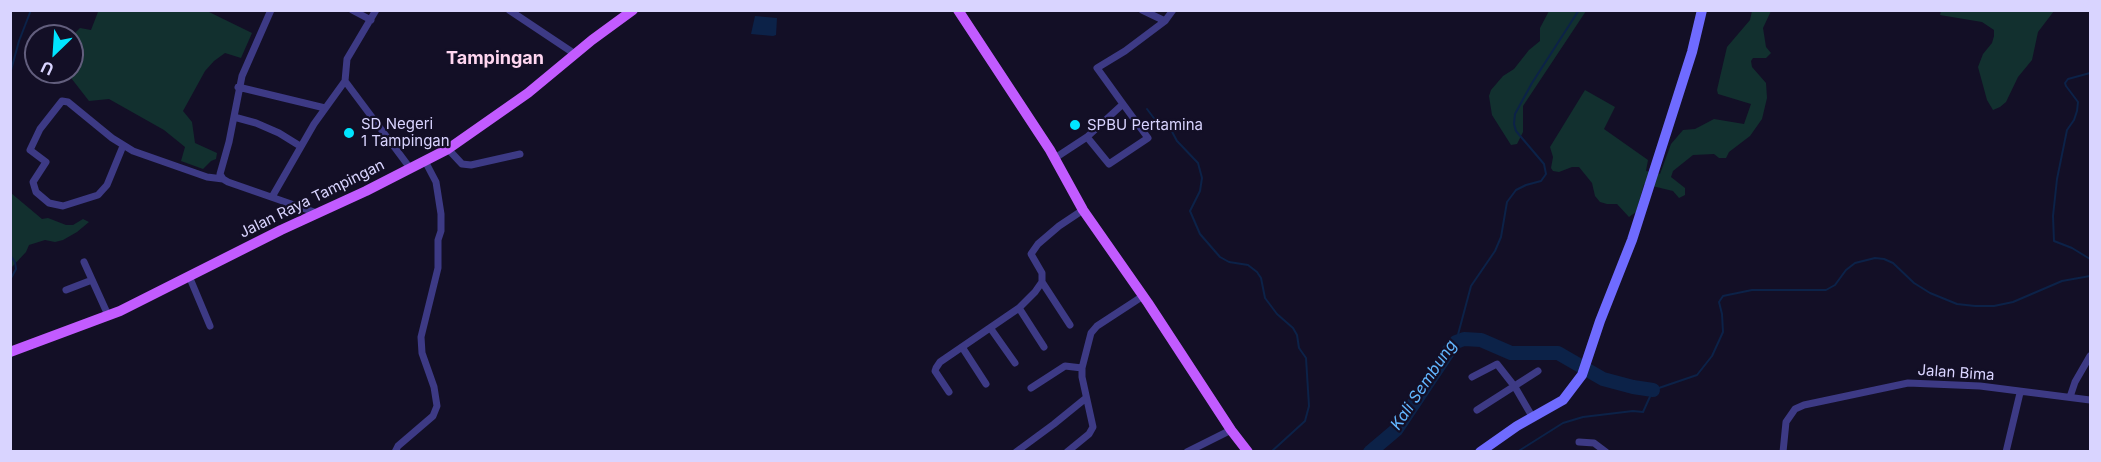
<!DOCTYPE html>
<html>
<head>
<meta charset="utf-8">
<style>
	body { margin:0 }
	#map { position:relative; width:2101px; height:462px; overflow:hidden; background:#130f26; font-family:Inter,sans-serif }
	canvas { display:block }
	.frame { position:absolute; inset:0; border:12px solid #d9d4ff; pointer-events:none }
	.north { position:absolute; left:24px; top:24px; width:60px; height:60px; box-sizing:border-box; background:#130f26; border:2px solid #625e7d; border-radius:50%; rotate:205deg; font-size:16px; font-weight:700; line-height:24px; text-align:center; color:#d9d4ff }
	.north::after { content:''; display:block; margin:auto; width:21px; height:27px; background:#00e5ff; clip-path:polygon(50% 0,100% 100%,50% 72%,0 100%) }
</style>
</head>
<body>
<div id="map">
<canvas width="2101" height="462"></canvas>
<div class="frame"></div>
<div class="north">U</div>
</div>
<script>
const c = document.querySelector('canvas').getContext('2d');
c.lineJoin = 'round';
function paint(path, color) { c.fillStyle = color; c.fill(path, 'evenodd'); }
const toPath = rows => new Path2D(rows.map(r => 'M' + r).join(''));
function stroke(path, color, width, dash) { c.strokeStyle = color; c.lineWidth = width; c.lineCap = dash ? 'butt' : 'round'; c.setLineDash(dash || []); c.stroke(path); }
function write(font, color, halo, rows, align = 'center') {
  c.font = font + ' Inter,sans-serif'; c.lineWidth = 4.5; c.setLineDash([]); c.textBaseline = 'middle'; c.strokeStyle = halo; c.fillStyle = color; for (const [text, x, y, turn = 0] of rows) {
    c.save(); c.translate(x, y); c.rotate((+turn || 0) * Math.PI / 180); c.textAlign = isNaN(turn) ? turn : align; if (halo) c.strokeText(text, 0, 0); c.fillText(text, 0, 0); c.restore();
  }
}
paint(toPath([
	[93,11,207,11,252,33,241,58,225,53,214,61,205,71,183,111,192,122,195,143,217,153,216,159,211,161,203,169,181,161,185,147,164,130,109,99,89,101,68,74,64,74,64,72,72,72,72,36,80,28,91,30,98,12],
	[1549,11,1586,11,1523,106,1523,132,1517,144,1511,145,1492,115,1489,96,1491,90,1503,76,1514,69,1529,50,1540,41,1540,28],
	[1752,11,1771,11,1763,28,1766,47,1771,53,1766,58,1753,58,1751,61,1752,67,1766,83,1767,98,1762,119,1750,136,1729,152,1726,158,1719,158,1714,154,1693,155,1673,171,1671,177,1685,188,1685,195,1679,198,1673,191,1644,184,1636,212,1629,217,1617,204,1607,204,1600,202,1595,196,1592,183,1579,167,1572,167,1559,172,1553,171,1551,168,1553,157,1550,147,1585,90,1615,107,1604,129,1648,160,1646,171,1660,174,1671,144,1683,130,1695,129,1714,119,1744,124,1751,104,1718,94,1717,90,1727,47,1750,20],
	[1941,11,2054,11,2038,32,2032,60,2018,77,2006,102,2000,107,1993,110,1987,100,1978,67,1983,54,1992,43,1994,36,1994,30,1982,22,1940,15],
	[11,193,42,219,48,218,66,225,73,225,83,219,89,222,77,232,63,240,55,242,45,240,29,245,26,252,11,268]
]), '#12302f');
paint(toPath([
	[755,16,777,18,776,35,773,36,751,34]
]), '#0c2248');
stroke(toPath([
	[2090,73,2068,79,2065,83,2066,86,2078,102,2077,111,2074,120,2067,130,2057,179,2053,216,2054,241,2072,248,2090,259],
	[10,74,19,41,31,10],
	[1147,109,1156,121,1170,128,1177,141,1198,163,1202,178,1200,191,1190,211,1200,234,1220,257,1229,262,1248,265,1257,272,1261,278,1265,298,1277,314,1293,328,1297,335,1299,348,1306,358,1309,406,1305,421,1271,452],
	[10,255,15,262,16,269,10,280],
	[1456,342,1471,286,1495,251,1501,237,1507,202,1516,190,1526,185,1541,181,1546,174,1544,164,1516,131,1514,124,1515,114,1532,83,1579,10],
	[1517,452,1563,423,1583,417,1633,411,1643,412,1653,390,1697,375,1712,356,1723,332,1722,314,1719,302,1723,296,1752,290,1826,290,1835,285,1846,270,1855,263,1875,258,1884,259,1893,263,1914,283,1930,293,1957,304,1975,306,1994,306,2013,302,2062,281,2090,276]
]), '#0c2248', 2);
stroke(toPath([
	[1370,452,1396,430,1450,349,1456,342,1464,339,1481,340,1511,353,1558,353,1603,379,1633,387,1653,390]
]), '#0c2248', 14);
stroke(toPath([
	[271,10,242,76,229,142,220,174,223,179,228,182,317,213],
	[352,10,371,20],
	[509,10,575,54],
	[1165,21,1173,10],
	[345,81,410,168],
	[238,87,325,108],
	[234,117,256,123,279,133,300,146],
	[1087,137,1109,164,1148,138,1123,104],
	[123,146,107,185,98,195,63,206,49,203,36,192,33,182,46,162,30,150,40,129,62,101,68,102,112,138,133,151,207,177,223,179],
	[448,149,462,164,471,165,520,154],
	[1055,158,1087,137,1123,104,1097,68,1125,51,1165,21,1142,10],
	[272,197,314,124,345,81,347,59,376,10],
	[84,262,108,315],
	[189,276,210,326],
	[1042,282,1070,325],
	[66,290,92,280],
	[1019,308,1044,347],
	[991,329,1015,363],
	[962,347,986,384],
	[1472,377,1497,364,1515,387,1533,418],
	[1031,388,1065,366,1082,368],
	[949,392,935,371,936,368,940,362,1019,308,1035,292,1042,282,1042,273,1031,254,1038,244,1059,226,1083,210],
	[2070,397,2075,382,2090,356],
	[1477,410,1538,371],
	[1579,442,1594,443,1606,452],
	[395,452,398,446,433,416,437,406,434,387,422,353,421,337,438,268,438,240,441,231,441,214,436,182,425,161],
	[1016,452,1054,424,1086,398],
	[1067,452,1089,434,1093,427,1082,377,1082,368,1091,333,1097,326,1143,296],
	[1187,452,1231,430],
	[1783,452,1786,422,1795,409,1804,405,1908,383,1980,386,2090,400],
	[2006,452,2020,393]
]), '#3d3a85', 7);
stroke(toPath([
	[1480,452,1517,426,1563,400,1582,375,1600,321,1632,240,1692,52,1702,10]
]), '#6f6bff', 10);
stroke(toPath([
	[958,10,1050,150,1083,210,1148,303,1231,430,1248,452],
	[10,352,120,311,281,230,366,191,448,149,528,93,592,40,633,10]
]), '#c25bff', 10);
for (const [x, y, r, color] of [
	[1075,125,6,"#00e5ff"],
	[349,133,6,"#00e5ff"]
]) { const dot = new Path2D(); dot.arc(x, y, r, 0, 2 * Math.PI); c.fillStyle = color; c.fill(dot); stroke(dot, '#130f26', 2); }
write('15px', '#d9d4ff', '#130f26', [
	["SD Negeri",361,124],
	["1 Tampingan",361,141],
	["SPBU Pertamina",1087,125]
], 'left');
write('15px', '#d9d4ff', '#130f26', [
	["Jalan Raya Tampingan",312,199,-26],
	["Jalan Bima",1956,373,4]
]);
write('italic 16px', '#62b6ff', '#130f26', [
	["Kali Sembung",1424,385,-56]
]);
write('bold 18px', '#ffd6f0', '#130f26', [
	["Tampingan",495,59]
]);
</script>
</body>
</html>
